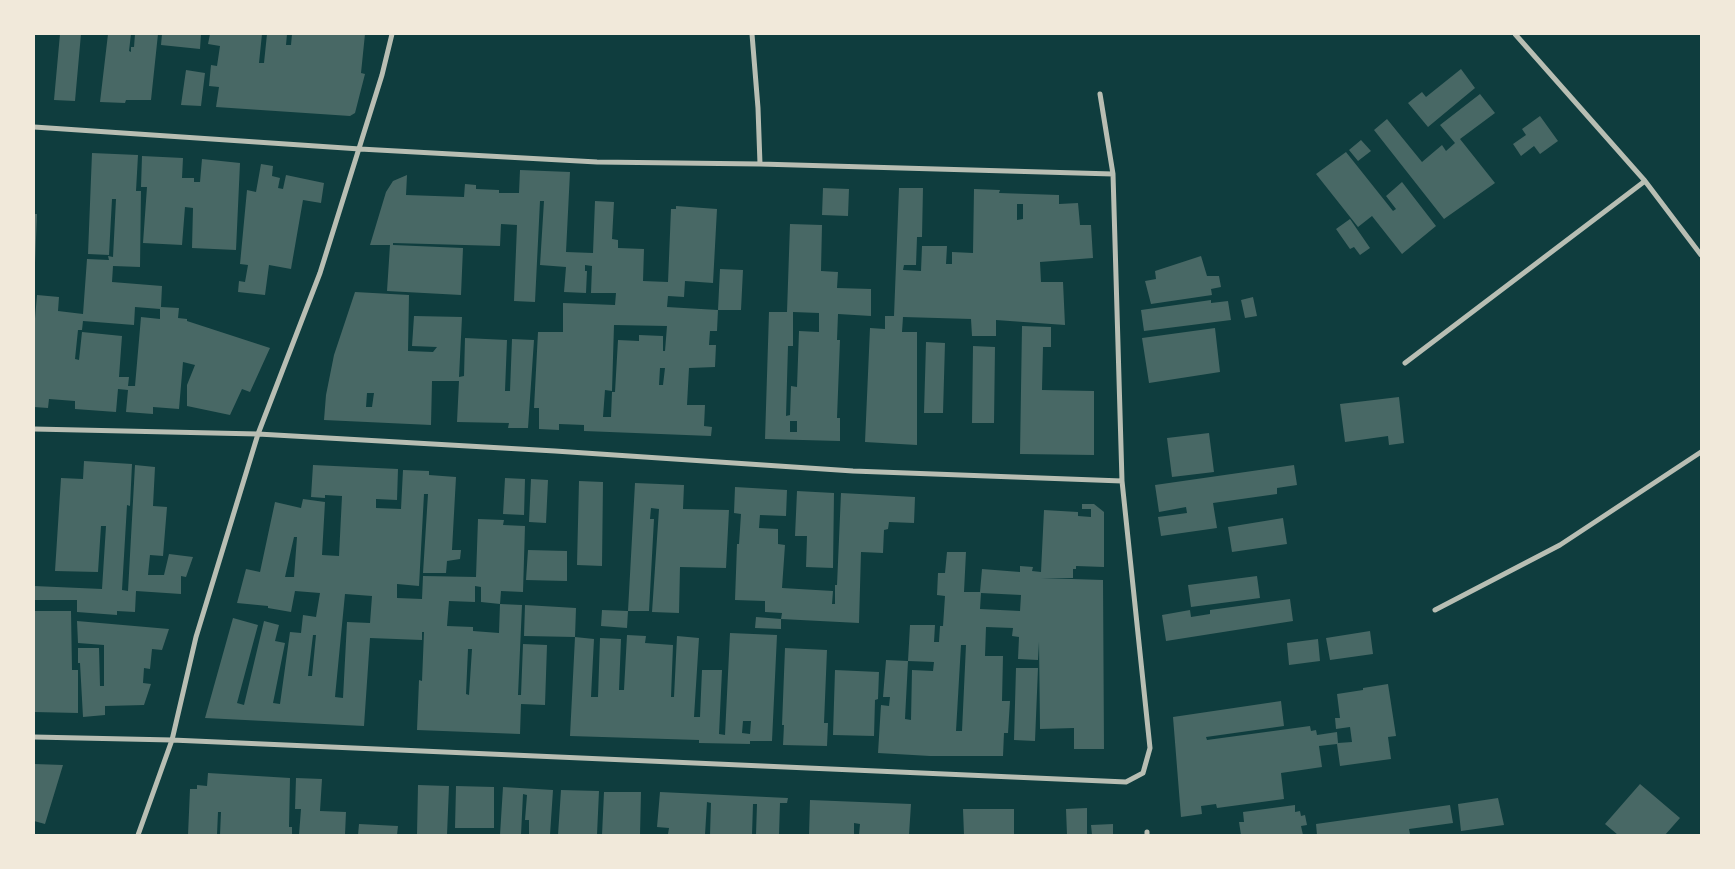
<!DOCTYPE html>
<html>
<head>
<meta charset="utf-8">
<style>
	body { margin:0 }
	#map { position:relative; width:1735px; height:869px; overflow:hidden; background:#0f3d3e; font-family:Overpass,sans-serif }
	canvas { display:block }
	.frame { position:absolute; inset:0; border:35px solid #f1e9da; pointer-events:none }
</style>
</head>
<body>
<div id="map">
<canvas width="1735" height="869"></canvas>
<div class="frame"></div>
</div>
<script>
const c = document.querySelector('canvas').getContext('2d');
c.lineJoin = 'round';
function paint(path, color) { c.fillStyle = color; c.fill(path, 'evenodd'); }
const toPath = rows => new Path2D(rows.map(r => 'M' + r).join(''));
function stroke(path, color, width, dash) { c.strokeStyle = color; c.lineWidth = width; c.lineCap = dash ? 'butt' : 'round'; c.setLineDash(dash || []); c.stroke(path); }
paint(toPath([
	[60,34,81,34,75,101,54,100],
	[108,34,131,34,129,51,131,52,131,47,134,47,135,34,158,34,151,100,126,100,125,103,100,102],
	[162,34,201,34,200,49,161,45],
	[210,34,262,34,259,63,264,63,267,34,287,34,286,45,291,45,292,34,365,34,361,73,365,74,355,113,350,116,216,107,219,87,209,86,211,65,217,66,220,46,208,44],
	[1461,69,1475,88,1428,127,1408,103,1422,92,1426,97],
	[186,70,205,73,201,106,181,105],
	[1480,94,1495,113,1460,139,1495,183,1444,219,1374,130,1387,119,1422,162,1442,145,1446,151,1455,143,1440,125],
	[1540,116,1558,141,1540,154,1534,146,1521,156,1513,144,1526,135,1522,129],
	[1361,140,1371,151,1358,161,1349,150],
	[1346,152,1393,211,1396,209,1386,196,1402,182,1436,226,1402,254,1372,216,1358,227,1316,174],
	[92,153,138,155,136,191,141,191,140,267,113,266,112,282,162,286,161,307,179,308,178,318,187,319,187,321,270,348,250,392,242,389,230,415,187,406,187,385,195,365,183,362,179,409,153,407,153,414,126,412,128,390,118,389,116,412,75,409,75,401,49,399,48,408,34,407,34,330,37,295,59,297,58,311,83,314,87,259,109,260,108,256,113,257,116,199,112,199,109,255,88,254],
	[135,307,160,309,160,319,141,317,135,386,128,386,129,377,119,377,122,336,82,332,79,360,75,359,78,330,82,330,83,321,134,325],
	[142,156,183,158,182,178,194,178,194,182,200,182,202,159,240,163,236,250,192,248,193,208,185,207,182,245,143,243,147,187,141,187],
	[261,164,273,166,272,176,280,178,278,188,283,189,286,175,324,183,321,203,303,200,291,269,269,265,265,295,238,292,239,281,245,282,248,265,240,264,247,190,256,192],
	[520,170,570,172,566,252,593,253,595,201,614,202,612,239,618,240,618,248,644,249,643,281,668,282,671,209,676,209,676,206,717,209,713,283,685,281,684,297,668,296,667,307,718,310,717,331,710,331,709,345,716,345,715,367,689,368,687,405,705,405,704,426,712,427,711,436,584,431,584,425,559,424,559,430,539,429,539,408,534,408,538,332,563,332,563,303,615,305,616,293,591,293,592,266,585,265,585,271,587,271,586,293,564,292,566,267,540,265,544,201,540,201,535,302,514,301,517,225,501,224,500,246,393,243,393,245,463,248,461,295,387,291,390,245,370,245,386,192,393,181,407,175,406,195,464,197,465,184,476,185,476,189,499,190,499,193,519,193],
	[614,325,667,326,665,351,663,351,663,336,639,335,639,341,618,340,615,392,612,392,611,417,603,417,605,390,612,391],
	[660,368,665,368,663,385,659,385],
	[823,188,849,189,848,216,822,215],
	[899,188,923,188,922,237,917,237,916,265,904,265,903,270,921,271,922,246,947,246,946,264,952,264,952,252,973,253,974,189,1000,190,999,193,1059,195,1059,204,1078,203,1080,225,1091,225,1093,258,1040,262,1041,282,1063,282,1065,325,996,320,996,336,972,336,971,319,903,317,902,332,917,332,917,445,865,442,870,328,885,329,885,316,894,316],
	[1017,204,1023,204,1023,219,1017,220],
	[34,214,37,214,35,263,34,263],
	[1350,219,1370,248,1360,255,1354,247,1350,249,1336,229],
	[790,224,822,225,821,271,838,272,837,288,871,289,871,316,838,314,837,340,840,340,837,418,840,418,840,441,765,439,769,312,787,312],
	[793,312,819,313,819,332,799,331,797,387,791,386,790,415,786,416,788,346,793,346],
	[790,421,797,421,797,432,790,432],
	[1201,256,1207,276,1219,276,1221,287,1211,289,1212,295,1151,304,1145,281,1156,279,1155,271],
	[720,269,743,270,741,310,718,310],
	[355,292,409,295,408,351,433,352,437,347,412,346,414,316,462,317,459,377,464,376,465,338,507,340,505,391,510,391,512,339,534,340,528,428,508,428,509,423,457,422,459,381,432,381,431,425,324,420,326,395,334,355],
	[367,393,374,393,372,407,366,407],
	[1253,297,1257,316,1245,318,1241,300],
	[1211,300,1211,303,1228,301,1231,320,1144,331,1141,310],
	[1022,326,1051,327,1051,347,1043,347,1042,390,1094,391,1094,455,1020,454],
	[1215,328,1220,372,1149,383,1142,338],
	[926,342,945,343,943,413,924,413],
	[973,346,995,347,994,423,972,423],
	[1399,397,1404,443,1389,445,1388,436,1345,442,1340,404],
	[1209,433,1214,472,1172,477,1167,438],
	[84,461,132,464,130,506,127,505,122,590,128,591,135,465,155,467,153,506,167,507,163,556,150,555,148,575,164,575,169,554,193,557,186,577,181,576,181,594,136,591,135,612,117,611,117,615,77,612,77,600,34,600,34,586,102,589,106,526,101,526,98,572,55,571,61,478,83,479],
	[313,465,398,469,397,500,376,499,376,508,401,509,403,470,429,471,429,475,456,477,452,550,461,550,460,559,447,561,446,573,423,573,428,494,424,494,419,586,397,584,397,598,422,599,423,576,476,577,478,519,504,520,503,525,525,526,523,592,501,591,500,604,522,605,518,695,521,695,523,644,547,645,545,705,521,704,520,734,417,730,419,680,422,681,424,632,422,632,422,640,370,638,364,726,205,718,233,618,258,625,237,703,244,705,264,621,279,625,275,641,285,643,273,703,280,704,290,632,301,633,303,615,316,617,320,593,295,591,291,612,268,608,268,606,237,603,246,569,260,572,275,502,301,508,303,499,325,502,322,555,339,556,342,496,325,495,325,498,311,497],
	[294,537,297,537,294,577,285,577],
	[475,586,481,587,481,602,500,604,499,633,473,631,473,627,447,626,449,601,475,602],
	[345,594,372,596,370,623,347,622,343,698,335,697],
	[313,635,316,635,312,676,308,676],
	[468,649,472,649,469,695,466,694],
	[1294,465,1297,485,1277,488,1277,494,1213,503,1217,528,1161,536,1158,517,1187,513,1186,507,1159,512,1155,485],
	[505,478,525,479,524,515,503,514],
	[531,479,548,480,546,523,529,522],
	[579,481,603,482,602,566,577,565],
	[635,483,684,485,683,509,729,510,726,568,680,567,679,613,652,612,659,509,651,508,650,519,654,519,649,611,628,611],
	[735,487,787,490,786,516,760,515,759,528,778,529,778,544,785,545,782,588,833,591,832,604,835,604,835,585,837,585,841,493,915,497,914,523,889,522,888,529,884,530,883,553,861,552,859,623,781,619,781,629,755,628,756,617,781,619,782,613,765,612,765,601,735,600,737,544,739,544,741,514,734,513],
	[797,491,834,493,833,568,806,567,807,536,795,536],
	[1082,504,1094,504,1104,512,1104,567,1076,566,1076,569,1073,569,1073,578,1041,578,1103,580,1104,749,1074,749,1074,728,1040,729,1039,642,1038,660,1018,659,1019,637,1012,636,1013,628,986,627,985,656,1003,656,1002,701,1010,701,1008,733,1004,733,1003,756,930,756,878,753,881,705,889,706,890,697,883,697,886,660,908,661,910,625,935,625,934,642,939,642,940,626,943,626,945,596,937,595,938,573,945,573,947,552,966,552,964,592,980,592,982,569,1020,572,1020,566,1033,567,1032,571,1041,572,1044,510,1078,512,1078,516,1091,517,1091,509,1082,509],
	[981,593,1021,595,1020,611,980,609],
	[961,645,966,645,962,731,956,731],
	[908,661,934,662,933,671,912,670,911,720,905,719],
	[1283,518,1287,544,1232,552,1228,527],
	[528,550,567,551,567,581,526,580],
	[1257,576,1260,598,1191,607,1188,585],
	[1290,599,1293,621,1166,641,1162,615,1190,610,1191,617,1210,614,1210,610],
	[525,605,576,608,575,637,524,636],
	[602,610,628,611,627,628,601,626],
	[34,611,71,611,72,670,78,670,78,713,34,712],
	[77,621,169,629,162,650,152,649,150,669,144,668,143,683,151,684,144,705,105,706,105,715,83,717,80,663,78,663,78,648,99,648,100,686,104,686,104,645,78,643],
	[1370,631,1373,654,1330,660,1326,638],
	[730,633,777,635,772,741,750,741,750,744,699,743,699,740,570,736,575,637,594,639,591,697,598,697,600,638,621,639,619,690,624,690,627,635,646,636,645,643,673,645,671,697,674,697,677,636,699,638,694,717,700,717,702,670,722,670,719,734,725,735],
	[743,721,751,721,750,734,742,733],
	[1318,639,1320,661,1289,665,1287,643],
	[785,648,827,650,824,723,828,723,827,746,783,745,784,725,782,725],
	[1016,668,1038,668,1035,741,1014,740],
	[835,670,879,672,878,699,875,700,874,736,833,735],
	[1388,684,1396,736,1388,737,1391,759,1340,766,1337,744,1319,746,1322,767,1281,773,1284,799,1217,808,1216,804,1201,806,1202,814,1181,817,1173,717,1281,701,1284,726,1206,737,1207,740,1310,726,1311,731,1316,730,1317,735,1337,732,1338,743,1352,742,1350,727,1336,729,1335,718,1340,718,1337,694,1363,690,1363,688],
	[34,764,63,765,45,824,34,821],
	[208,773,290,778,289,827,292,827,292,835,220,835,221,812,218,812,217,835,188,835,190,789,197,789,197,785,207,786],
	[296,778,322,779,320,811,346,812,345,835,299,835,301,809,295,809],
	[1640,784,1680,818,1665,835,1618,835,1605,824],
	[418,785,449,786,447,835,417,835],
	[456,786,494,787,494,828,455,828],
	[503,787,553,790,550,835,529,835,529,820,525,820,527,795,523,794,521,835,500,835],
	[561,790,599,791,597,835,558,835],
	[604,792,641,792,640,835,602,835],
	[660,792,788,798,787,803,780,803,779,835,756,835,757,804,753,804,752,835,710,835,711,803,707,802,705,835,679,835,668,834,669,828,657,827],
	[1498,798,1504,825,1461,831,1458,804],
	[810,800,911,804,909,835,859,835,860,824,854,823,854,835,809,835],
	[1295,805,1295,812,1300,811,1301,816,1305,815,1307,825,1301,826,1303,835,1241,835,1239,822,1244,822,1243,812],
	[1450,805,1453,823,1409,829,1410,834,1398,835,1317,835,1316,824],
	[1087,808,1087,835,1067,835,1066,809],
	[963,809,1014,809,1014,835,964,835],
	[359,824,398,826,397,835,358,835],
	[1113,824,1113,835,1092,835,1091,825]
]), '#486865');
stroke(toPath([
	[752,34,758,108,760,164],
	[1515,34,1645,181,1701,255],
	[34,127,360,149,597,162,760,164,1113,174],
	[1405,363,1645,181],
	[34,429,258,434,555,451,853,471,1122,481],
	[1435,610,1560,545,1701,452],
	[34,737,172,740,1126,782,1143,773,1150,748,1122,481,1113,174,1100,94],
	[1147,832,1147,835],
	[138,835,172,740,196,637,258,434,320,273,382,75,392,34]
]), '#b8beb3', 5);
</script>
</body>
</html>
